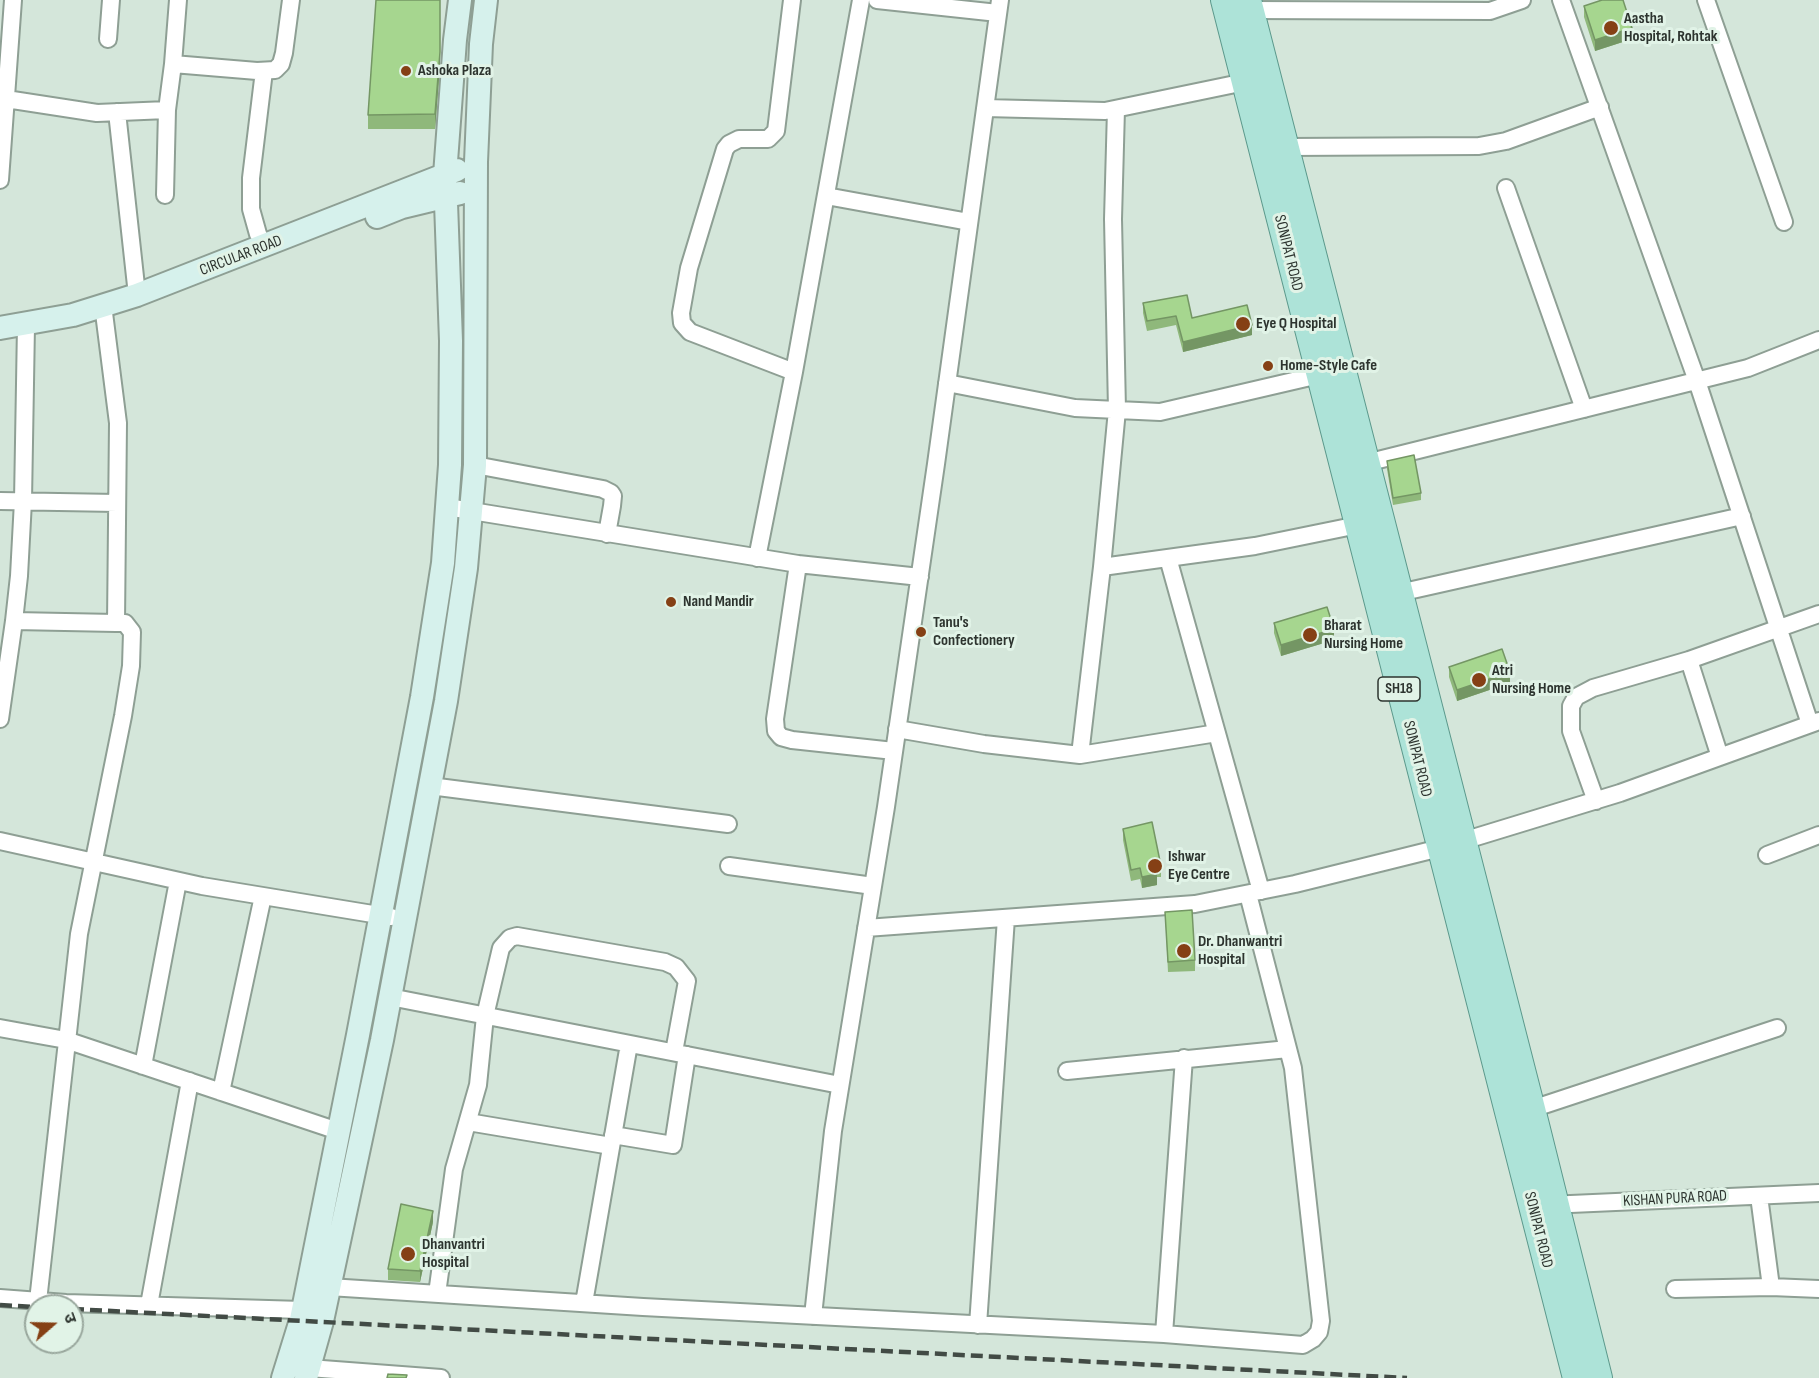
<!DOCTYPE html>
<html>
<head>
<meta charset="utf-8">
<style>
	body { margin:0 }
	#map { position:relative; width:1819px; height:1378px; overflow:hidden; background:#d4e6da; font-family:"Sofia Sans Condensed","Noto Sans Devanagari",sans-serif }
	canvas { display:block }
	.north { position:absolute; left:24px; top:1294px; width:60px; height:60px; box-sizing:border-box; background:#e1f3e7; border:2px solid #99a79d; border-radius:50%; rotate:70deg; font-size:16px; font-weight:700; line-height:24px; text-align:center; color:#2d342f }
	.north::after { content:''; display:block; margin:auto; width:21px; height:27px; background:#854015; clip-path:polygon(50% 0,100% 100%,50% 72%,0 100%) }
</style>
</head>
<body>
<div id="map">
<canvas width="1819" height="1378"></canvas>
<div class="north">उ</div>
</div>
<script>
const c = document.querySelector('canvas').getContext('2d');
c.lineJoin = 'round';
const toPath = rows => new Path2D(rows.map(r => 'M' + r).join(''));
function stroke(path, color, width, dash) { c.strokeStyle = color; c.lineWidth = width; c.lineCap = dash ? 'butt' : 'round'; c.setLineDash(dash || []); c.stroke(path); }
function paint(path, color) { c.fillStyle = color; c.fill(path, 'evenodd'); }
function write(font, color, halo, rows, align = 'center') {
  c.font = font + ' "Sofia Sans Condensed",sans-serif'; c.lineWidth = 6; c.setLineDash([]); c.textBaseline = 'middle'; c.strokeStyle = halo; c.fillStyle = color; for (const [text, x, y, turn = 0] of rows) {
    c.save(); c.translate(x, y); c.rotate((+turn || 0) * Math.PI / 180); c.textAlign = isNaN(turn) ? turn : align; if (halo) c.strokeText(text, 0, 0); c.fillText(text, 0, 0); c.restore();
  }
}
const street = toPath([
	[792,0,776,131,768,139,739,139,729,144,725,149,689,268,681,313,682,323,690,332,794,372],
	[877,0,998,13],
	[1561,0,1697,381,1810,724],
	[1706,0,1784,222],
	[1250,10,1490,11,1522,0],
	[108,39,111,0],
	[173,64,257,71,275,70,281,64,284,53,291,0],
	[264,71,251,178,251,209,258,234,265,247],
	[6,99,97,113,167,110],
	[985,108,1105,111,1245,82],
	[117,112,137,295],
	[1286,147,1479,146,1506,141,1600,107],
	[0,180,13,0],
	[1506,188,1584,409],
	[165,195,167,110,173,64,178,0],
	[826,196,969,222],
	[947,383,1075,408,1160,412,1319,375],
	[1366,463,1748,368,1819,340],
	[475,465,603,489,611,493,613,496,612,506,607,534],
	[0,501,117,503],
	[447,507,798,564,775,719,776,731,781,737,792,740,894,751],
	[757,558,794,372,861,0],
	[1168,558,1261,891],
	[798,564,920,577],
	[1102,567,1255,546,1358,525],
	[1399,593,1742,516],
	[14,621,116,623],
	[1689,660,1720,757],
	[0,719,14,621,19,576,23,501,26,325],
	[897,729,984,744,1080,755,1217,733],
	[1080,755,1102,567,1117,410,1113,219,1116,109],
	[430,786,728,824],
	[1596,801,1571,731,1571,706,1576,697,1593,688,1689,660,1819,614],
	[0,841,202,886,391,917],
	[1767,855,1819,835],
	[729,866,873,886],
	[866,928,1195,904,1295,884,1440,848,1620,793,1819,721],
	[390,997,840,1085],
	[0,1028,66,1040,338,1131],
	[143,1066,178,881],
	[1067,1071,1288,1049],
	[221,1092,263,896],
	[1532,1109,1777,1028],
	[468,1122,611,1146],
	[613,1135,673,1145,687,1055],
	[1759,1196,1771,1287],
	[1548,1205,1819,1193],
	[329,1287,643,1307,1164,1334,1303,1345,1313,1339,1319,1332,1321,1321,1293,1068,1248,894],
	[1675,1289,1771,1287,1819,1289],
	[437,1294,454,1169,478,1085,485,1016,501,948,510,938,517,936,665,962,676,967,687,981,674,1052],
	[0,1298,66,1303,302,1310],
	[38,1301,79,934,123,716,131,666,132,632,125,623,116,623,118,423,103,305],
	[584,1303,629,1044],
	[149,1305,190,1081],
	[813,1316,833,1131,886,807,936,464,1000,0],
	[978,1325,1006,918],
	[1164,1334,1184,1058],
	[309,1368,441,1378]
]);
const secondary = toPath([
	[377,217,402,207,460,193],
	[0,328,73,315,137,295,457,170],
	[283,1378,301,1320,358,1035,422,697,443,563,450,465,451,341,445,175,455,40,460,0],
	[306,1378,322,1321,382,1040,446,701,466,568,475,465,476,162,481,44,486,0]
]);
const primary = toPath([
	[1224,0,1576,1378],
	[1248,0,1532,1109,1599,1378]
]);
stroke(street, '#8e9f94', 20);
stroke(secondary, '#8e9f94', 26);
stroke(primary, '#5c998c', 28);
stroke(street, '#fff', 16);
stroke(secondary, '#d6f1ec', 22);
stroke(primary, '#ade3d8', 26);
stroke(toPath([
	[0,1305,36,1307],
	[72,1309,1407,1378]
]), '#424b45', 4.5, [12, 6]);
paint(toPath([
	[1584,6,1632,39,1595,51,1584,17],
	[440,66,435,129,368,129,368,115],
	[1143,303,1192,318,1252,335,1183,352,1176,325,1147,331,1143,313],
	[1387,461,1421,493,1421,500,1393,505,1387,469],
	[1274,623,1334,640,1281,656,1274,633],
	[1449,667,1510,683,1457,701,1449,677],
	[1123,829,1161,866,1161,877,1157,877,1157,885,1142,888,1140,879,1131,881,1123,840],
	[1165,912,1195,960,1195,971,1168,972],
	[433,1222,420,1282,388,1280,388,1269]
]), '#8fb87b');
paint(toPath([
	[440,0,440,66,435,129,435,114],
	[1632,28,1632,39,1595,51,1595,40],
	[1252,325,1252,335,1183,352,1183,342],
	[1334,629,1334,640,1281,656,1281,645],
	[1510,672,1510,683,1457,701,1457,690],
	[1157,874,1157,885,1142,888,1142,877],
	[433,1211,433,1222,420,1282,420,1271]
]), '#749664');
const building = toPath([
	[376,0,440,0,440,52,435,114,368,115,376,0],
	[1602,0,1623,0,1632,28,1595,40,1584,6,1602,0],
	[1187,295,1192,318,1247,305,1252,325,1183,342,1176,316,1147,321,1143,303,1187,295],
	[1414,455,1421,493,1393,498,1387,461,1414,455],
	[1327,607,1334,629,1281,645,1274,623,1327,607],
	[1502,649,1510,672,1457,690,1449,667,1502,649],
	[1152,822,1161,866,1155,867,1157,874,1142,877,1140,868,1131,870,1123,829,1152,822],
	[1192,910,1195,960,1168,962,1165,912,1192,910],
	[401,1204,433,1211,420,1271,388,1269,401,1204],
	[388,1374,407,1375,406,1378,387,1378,388,1374]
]);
paint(building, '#a6d68f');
stroke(building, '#749664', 1.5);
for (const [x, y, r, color] of [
	[1611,28,8,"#854015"],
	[406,71,6,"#854015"],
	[1243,324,8,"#854015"],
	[1268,366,6,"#854015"],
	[671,602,6,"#854015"],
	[921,632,6,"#854015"],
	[1310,635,8,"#854015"],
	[1479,680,8,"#854015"],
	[1155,866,8,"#854015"],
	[1184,951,8,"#854015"],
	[408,1254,8,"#854015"]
]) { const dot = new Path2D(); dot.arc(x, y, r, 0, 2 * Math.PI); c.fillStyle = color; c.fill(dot); stroke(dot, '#e1f3e7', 2); }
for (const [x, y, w] of [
	[1399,689,42]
]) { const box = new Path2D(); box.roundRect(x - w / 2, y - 12, w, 24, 4.5); c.fillStyle = '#e1f3e7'; c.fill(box); stroke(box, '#2d342f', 1.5); }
write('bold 15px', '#2d342f', null, [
	["SH18",1399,689]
]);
write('bold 16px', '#2d342f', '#e1f3e7', [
	["Aastha",1624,19],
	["Hospital, Rohtak",1624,37],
	["Ashoka Plaza",418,71],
	["Eye Q Hospital",1256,324],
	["Home-Style Cafe",1280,366],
	["Nand Mandir",683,602],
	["Tanu's",933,623],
	["Confectionery",933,641],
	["Bharat",1324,626],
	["Nursing Home",1324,644],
	["Atri",1492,671],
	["Nursing Home",1492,689],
	["Ishwar",1168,857],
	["Eye Centre",1168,875],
	["Dr. Dhanwantri",1198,942],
	["Hospital",1198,960],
	["Dhanvantri",422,1245],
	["Hospital",422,1263]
], 'left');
write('16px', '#2d342f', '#e1f3e7', [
	["SONIPAT ROAD",1288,253,76],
	["CIRCULAR ROAD",241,256,-21],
	["SONIPAT ROAD",1417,759,76],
	["KISHAN PURA ROAD",1675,1199,-3],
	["SONIPAT ROAD",1538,1230,76]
]);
</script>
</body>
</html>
